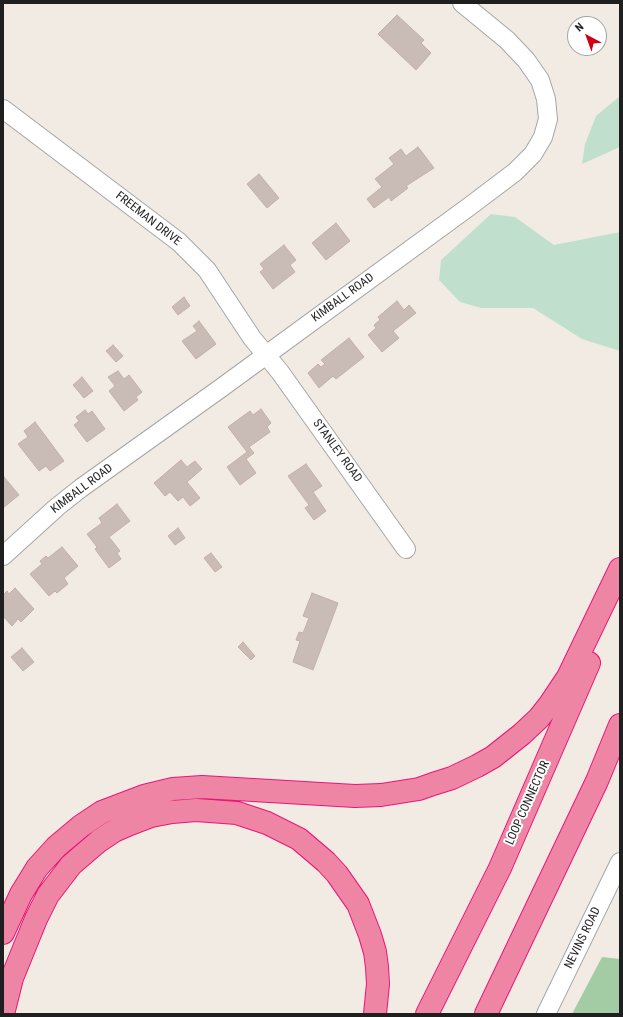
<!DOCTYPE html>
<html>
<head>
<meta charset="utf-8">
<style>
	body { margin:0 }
	#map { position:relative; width:623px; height:1017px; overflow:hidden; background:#f1ebe4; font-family:"Roboto Condensed",sans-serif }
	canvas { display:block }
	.frame { position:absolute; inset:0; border:4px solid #1f1f1f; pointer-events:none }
	.north { position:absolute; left:567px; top:16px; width:40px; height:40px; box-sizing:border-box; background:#fff; border:1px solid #a5a5a5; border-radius:50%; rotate:319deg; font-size:11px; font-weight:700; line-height:16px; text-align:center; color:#1f1f1f }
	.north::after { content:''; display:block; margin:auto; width:14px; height:18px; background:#ce0018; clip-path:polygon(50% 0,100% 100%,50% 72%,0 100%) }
</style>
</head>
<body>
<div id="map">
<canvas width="623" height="1017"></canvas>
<div class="frame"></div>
<div class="north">N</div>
</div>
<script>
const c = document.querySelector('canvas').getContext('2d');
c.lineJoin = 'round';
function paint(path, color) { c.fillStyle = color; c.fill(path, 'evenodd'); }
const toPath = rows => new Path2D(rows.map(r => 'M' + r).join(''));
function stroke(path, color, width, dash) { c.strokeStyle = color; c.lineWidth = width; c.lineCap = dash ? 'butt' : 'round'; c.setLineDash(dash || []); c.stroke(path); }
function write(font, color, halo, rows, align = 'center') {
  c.font = font + ' "Roboto Condensed",sans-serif'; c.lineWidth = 4; c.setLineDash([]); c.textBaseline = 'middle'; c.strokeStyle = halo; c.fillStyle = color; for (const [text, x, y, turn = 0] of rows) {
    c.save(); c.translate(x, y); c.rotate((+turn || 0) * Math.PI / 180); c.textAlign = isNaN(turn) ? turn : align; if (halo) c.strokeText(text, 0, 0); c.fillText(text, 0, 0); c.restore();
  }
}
paint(toPath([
	[620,96,620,147,582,164,585,144,596,116],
	[491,214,515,217,554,245,620,232,620,351,582,339,533,308,481,308,460,302,439,280,441,260]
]), '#c0e0cd');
paint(toPath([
	[602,957,620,959,620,1014,572,1014]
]), '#a3cca5');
const building = toPath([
	[397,15,424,40,421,43,431,53,416,70,378,34,397,15],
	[418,147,434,168,406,186,408,188,391,201,389,197,374,208,367,199,382,187,375,179,394,164,389,158,401,149,406,156,418,147],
	[259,174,279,198,267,208,247,184,259,174],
	[336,223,350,241,326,260,312,243,336,223],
	[284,245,296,260,290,265,295,272,273,289,260,272,264,269,260,264,284,245],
	[184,297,190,306,178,315,172,307,184,297],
	[397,301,404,310,409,305,416,313,393,331,399,338,382,352,368,335,376,328,374,325,380,320,378,317,397,301],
	[199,321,216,344,196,359,182,341,197,331,193,326,199,321],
	[349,338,364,357,336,379,333,376,319,388,308,373,318,364,321,367,325,364,321,360,349,338],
	[113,345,123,356,116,362,106,351,113,345],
	[118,371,124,379,129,375,142,392,136,397,138,400,124,411,109,391,115,386,108,377,118,371],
	[82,377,93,391,84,398,73,385,82,377],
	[261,409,271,423,267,427,270,432,249,447,254,453,246,459,256,473,240,485,227,467,247,452,228,427,250,411,253,415,261,409],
	[85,410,88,414,92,411,105,429,87,442,74,425,79,421,76,417,85,410],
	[35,422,64,461,50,471,46,466,39,471,18,444,28,437,24,431,35,422],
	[181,460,187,467,195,461,202,469,187,482,200,498,190,506,183,497,178,501,170,492,165,496,154,483,181,460],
	[306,464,322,486,313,492,326,511,314,520,305,508,309,505,288,476,306,464],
	[4,477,19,495,3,508,3,478,4,477],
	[117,504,130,521,109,537,120,551,117,553,121,559,109,568,95,549,97,547,87,534,102,523,99,518,117,504],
	[178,528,185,538,175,545,168,536,178,528],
	[62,547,78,566,64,578,68,584,57,593,55,591,49,596,30,574,42,564,40,561,46,556,48,558,62,547],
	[211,553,222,567,215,572,204,558,211,553],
	[15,588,34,609,21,622,18,619,12,626,3,616,3,595,7,591,9,594,15,588],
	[312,593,338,603,313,670,293,662,300,641,296,640,299,632,303,633,309,618,303,616,312,593],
	[243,642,255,656,251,660,238,647,243,642],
	[22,648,34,662,23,671,11,657,22,648]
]);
paint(building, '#c9bcb7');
stroke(building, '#c4afa5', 1);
const street = toPath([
	[3,109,179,242,207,270,252,338,280,372,406,549],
	[3,556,57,507,81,488,221,388,470,206,515,172,533,154,543,137,548,119,546,99,540,80,526,60,507,40,462,3],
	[546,1014,620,862]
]);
const highway = toPath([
	[3,933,21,894,37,868,56,847,81,826,102,812,144,796,173,789,202,787,355,796,381,795,419,789,433,784,452,778,477,766,493,757,522,734,539,718,550,704,568,677,620,569],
	[3,1014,12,978,36,919,48,895,71,865,99,841,114,831,130,824,151,816,172,812,196,810,237,813,267,823,299,839,326,862,337,874,358,904,370,935,375,952,377,967,378,984,375,1014],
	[427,1014,500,868,589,663],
	[486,1014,597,781,620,725]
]);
stroke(street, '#a6a6a6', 20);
stroke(highway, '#eb1577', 24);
stroke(street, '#fff', 18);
stroke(highway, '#ef85a5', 22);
write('12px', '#1f1f1f', '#fff', [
	["FREEMAN DRIVE",148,219,38],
	["KIMBALL ROAD",343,298,-36],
	["STANLEY ROAD",337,451,54],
	["KIMBALL ROAD",82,489,-37],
	["LOOP CONNECTOR",528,803,-66],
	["NEVINS ROAD",583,938,-64]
]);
</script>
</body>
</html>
